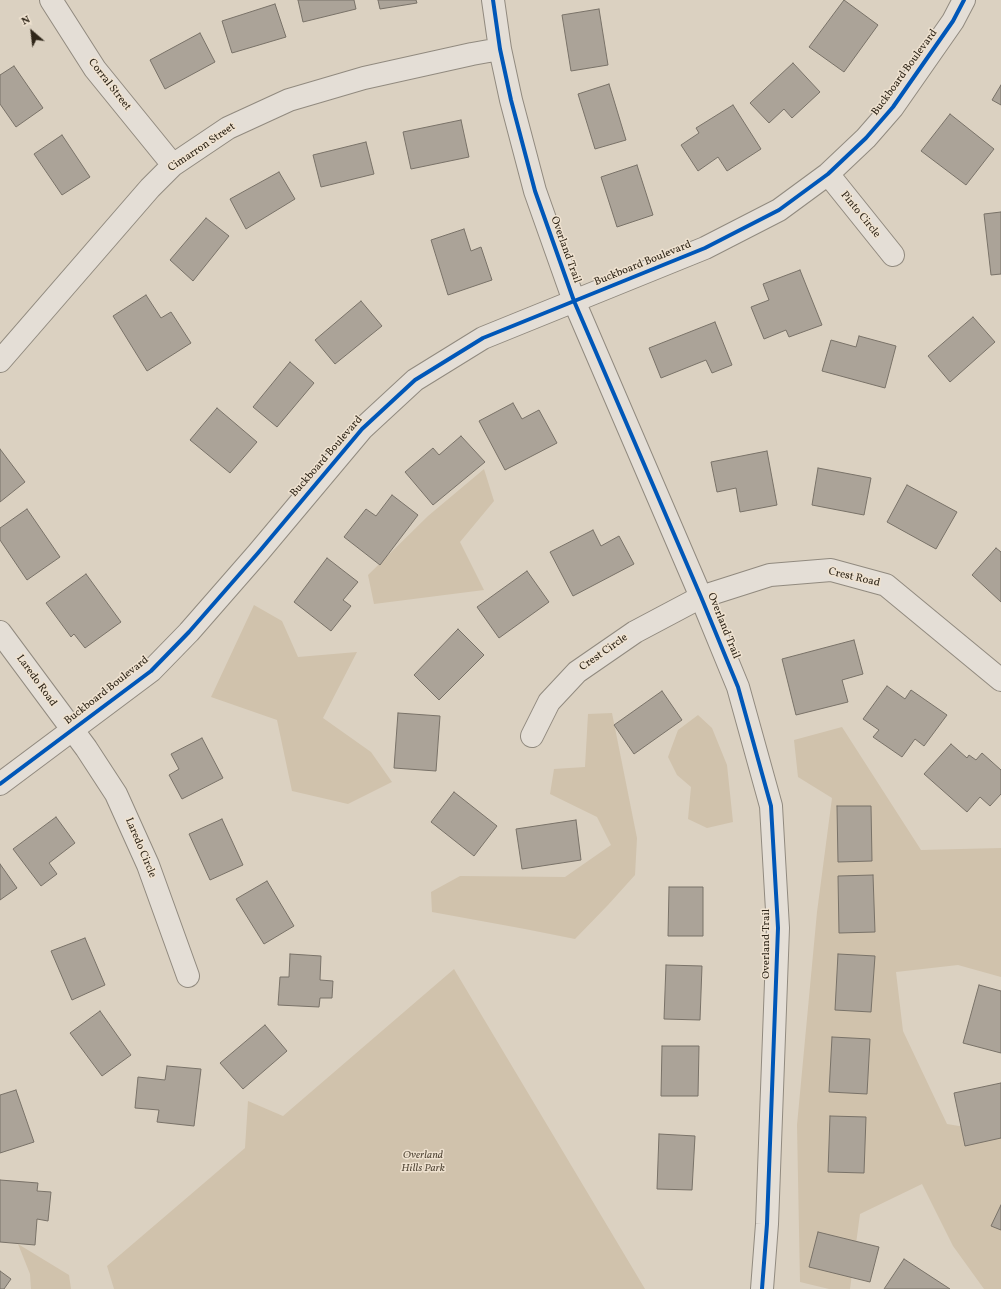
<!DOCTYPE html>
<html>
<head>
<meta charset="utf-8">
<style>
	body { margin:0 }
	#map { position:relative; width:1001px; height:1289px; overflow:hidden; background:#dbd1c1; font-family:Vollkorn,serif }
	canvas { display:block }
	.north { position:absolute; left:12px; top:12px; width:40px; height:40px; -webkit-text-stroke:3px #efe2d0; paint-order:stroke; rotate:332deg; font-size:11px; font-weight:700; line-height:16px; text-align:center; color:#2f2619 }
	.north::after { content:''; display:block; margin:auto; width:14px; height:18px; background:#2f2619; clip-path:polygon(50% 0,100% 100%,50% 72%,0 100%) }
</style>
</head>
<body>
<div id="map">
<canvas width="1001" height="1289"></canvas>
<div class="north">N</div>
</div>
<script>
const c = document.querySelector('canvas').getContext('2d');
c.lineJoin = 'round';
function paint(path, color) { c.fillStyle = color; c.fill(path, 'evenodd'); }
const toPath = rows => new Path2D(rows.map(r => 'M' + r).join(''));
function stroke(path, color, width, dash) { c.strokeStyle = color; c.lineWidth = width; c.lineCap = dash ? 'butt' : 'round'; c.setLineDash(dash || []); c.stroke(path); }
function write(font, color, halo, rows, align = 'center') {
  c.font = font + ' Vollkorn,serif'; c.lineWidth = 3; c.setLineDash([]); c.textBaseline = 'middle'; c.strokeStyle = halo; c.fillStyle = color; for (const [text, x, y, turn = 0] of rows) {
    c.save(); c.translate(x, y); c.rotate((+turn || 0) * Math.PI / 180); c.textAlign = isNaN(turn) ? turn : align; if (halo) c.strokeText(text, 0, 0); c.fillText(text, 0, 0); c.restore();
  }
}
paint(toPath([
	[484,469,494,501,460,542,484,590,374,604,368,575,428,516],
	[254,605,282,621,298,657,357,652,323,718,371,752,392,782,348,804,292,791,277,720,211,697],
	[612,713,637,838,635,875,608,905,575,939,525,929,432,912,431,892,460,876,565,877,611,845,597,817,550,794,554,769,585,767,588,714],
	[698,715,712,728,727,765,733,822,707,828,688,819,691,787,677,775,668,757,678,730],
	[842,727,921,850,1001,848,1001,977,958,965,896,972,903,1031,947,1124,1001,1133,1001,1289,984,1289,953,1246,922,1184,860,1214,850,1289,829,1289,800,1282,797,1125,817,912,832,798,798,777,794,740],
	[454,969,645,1289,114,1289,107,1266,245,1148,248,1101,283,1116],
	[18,1244,69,1275,71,1289,31,1289,30,1274]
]), '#d0c2ac');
const building = toPath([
	[298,0,354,0,356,9,303,22,298,0],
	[378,0,416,0,417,3,380,9,378,0],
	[844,0,878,25,844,72,809,47,844,0],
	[275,4,286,37,232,53,222,21,275,4],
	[599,9,608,65,571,71,562,15,599,9],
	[200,33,215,62,165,89,150,60,200,33],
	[793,63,820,92,792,118,784,109,769,123,750,103,793,63],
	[14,66,43,108,16,127,0,104,0,75,14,66],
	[609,84,626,140,595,149,578,94,609,84],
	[1001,85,1001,105,992,100,1001,85],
	[733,105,761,149,727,171,718,157,698,171,681,145,699,133,696,128,733,105],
	[950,114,994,149,966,185,921,151,950,114],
	[461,120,469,157,411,169,403,132,461,120],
	[62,135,90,177,62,195,34,154,62,135],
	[366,142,374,174,321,187,313,155,366,142],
	[637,165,653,215,617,227,601,177,637,165],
	[279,172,295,199,246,229,230,199,279,172],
	[1001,212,1001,274,991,275,984,214,1001,212],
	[206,218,229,236,193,281,170,260,206,218],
	[464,229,471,251,481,247,492,280,448,295,431,240,464,229],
	[800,270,822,325,789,337,786,330,764,339,751,307,769,300,763,284,800,270],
	[146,295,161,318,171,312,191,343,147,371,113,316,146,295],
	[361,301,382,326,335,364,315,340,361,301],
	[973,317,995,342,950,382,928,356,973,317],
	[715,322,732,365,712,373,706,360,661,378,649,348,715,322],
	[859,336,896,346,885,388,822,371,831,340,856,347,859,336],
	[290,362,314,383,277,427,253,407,290,362],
	[513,403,522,419,539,410,557,443,505,470,479,421,513,403],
	[217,408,257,442,230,473,190,440,217,408],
	[461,436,485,462,433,505,405,472,433,448,439,455,461,436],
	[0,449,25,482,0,502,0,449],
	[767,451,777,505,740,512,736,488,717,492,711,462,767,451],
	[818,468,871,478,864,515,812,505,818,468],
	[907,485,957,512,936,549,887,522,907,485],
	[392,495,418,515,380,565,344,537,366,509,376,516,392,495],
	[27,509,60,557,27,580,0,540,0,528,27,509],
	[593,530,601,546,619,536,634,564,573,596,550,552,593,530],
	[996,548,1001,552,1001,602,972,575,996,548],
	[327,558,358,582,343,600,351,606,331,631,294,602,327,558],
	[527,571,549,602,499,638,477,607,527,571],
	[86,574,121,622,85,648,74,634,71,637,46,603,86,574],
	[458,629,484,655,439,700,414,675,458,629],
	[854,640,863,674,842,680,848,702,796,715,782,659,854,640],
	[887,686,905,699,911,690,947,715,924,746,915,739,902,757,873,737,879,730,863,719,887,686],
	[662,691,682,720,634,754,614,725,662,691],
	[398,713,440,716,436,771,394,768,398,713],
	[202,738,223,778,182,799,169,775,179,769,171,754,202,738],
	[951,744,967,758,969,755,976,760,982,753,1001,770,1001,794,990,806,980,797,967,812,924,774,951,744],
	[454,792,497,826,474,856,431,822,454,792],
	[837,806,871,806,872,861,838,862,837,806],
	[56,817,75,843,49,863,57,874,41,886,13,849,56,817],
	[222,819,243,865,210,880,189,834,222,819],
	[576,820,581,860,522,869,516,829,576,820],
	[0,864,17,888,0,900,0,864],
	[873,875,875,932,839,933,838,876,873,875],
	[267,881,294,926,264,944,236,899,267,881],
	[669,887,703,887,703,936,668,936,669,887],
	[85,938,105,985,72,1000,51,951,85,938],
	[290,954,321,956,320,980,333,981,332,998,320,998,319,1007,278,1005,280,977,289,977,290,954],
	[838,954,875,956,871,1012,835,1010,838,954],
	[666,965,702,966,700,1020,664,1019,666,965],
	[979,985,1001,991,1001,1053,963,1043,979,985],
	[100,1011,131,1055,102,1076,70,1033,100,1011],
	[265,1025,287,1051,243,1089,220,1063,265,1025],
	[832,1037,870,1039,867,1094,829,1092,832,1037],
	[662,1046,699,1046,698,1096,661,1096,662,1046],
	[167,1066,201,1069,194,1126,157,1122,159,1110,135,1108,138,1077,165,1080,167,1066],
	[1001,1083,1001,1138,965,1146,954,1093,1001,1083],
	[16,1090,34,1142,0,1153,0,1095,16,1090],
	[830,1116,866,1117,864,1173,828,1172,830,1116],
	[659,1134,695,1136,692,1190,657,1189,659,1134],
	[0,1180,38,1183,37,1191,51,1192,48,1221,37,1219,35,1245,0,1242,0,1180],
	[1001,1205,1001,1230,991,1226,1001,1205],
	[818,1232,879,1247,870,1282,809,1267,818,1232],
	[904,1259,950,1289,884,1289,904,1259],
	[0,1271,11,1279,4,1289,0,1289,0,1271]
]);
paint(building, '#aba398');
stroke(building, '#797268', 1);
const street = toPath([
	[51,0,95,69,173,165],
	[493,0,500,49,511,100,535,191,574,301,701,597,738,687,771,806,778,928,767,1224,762,1289],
	[828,174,893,255],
	[0,361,150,188,173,165,228,128,289,100,364,78,472,54,500,49],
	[0,632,86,748,116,794,148,865,188,976],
	[532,736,549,702,577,672,635,632,701,597,770,575,831,570,886,585,1001,680],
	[0,784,151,671,189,632,258,553,362,429,415,380,483,338,705,248,779,210,828,174,866,138,893,107,953,21,964,0]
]);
stroke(street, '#918a7f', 24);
stroke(street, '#e4ded6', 22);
stroke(toPath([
	[493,0,500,49,511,100,535,191,574,301,701,597,738,687,771,806,778,928,767,1224,762,1289],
	[0,784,151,671,189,632,258,553,362,429,415,380,483,338,705,248,779,210,828,174,866,138,893,107,953,21,964,0]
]), '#0057b8', 4);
write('11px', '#2f2619', '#efe2d0', [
	["Buckboard Boulevard",905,73,-54],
	["Corral Street",109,85,52],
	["Cimarron Street",202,148,-34],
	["Pinto Circle",860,215,51],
	["Overland Trail",565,250,70],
	["Buckboard Boulevard",643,264,-22],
	["Buckboard Boulevard",327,457,-49],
	["Crest Road",854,578,13],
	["Overland Trail",723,626,68],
	["Crest Circle",604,653,-35],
	["Laredo Road",36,681,54],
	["Buckboard Boulevard",107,691,-38],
	["Laredo Circle",140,848,67],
	["Overland Trail",767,944,-90]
]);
write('italic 11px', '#554a3a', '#efe2d0', [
	["Overland",423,1156],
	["Hills Park",423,1169]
]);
</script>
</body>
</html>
